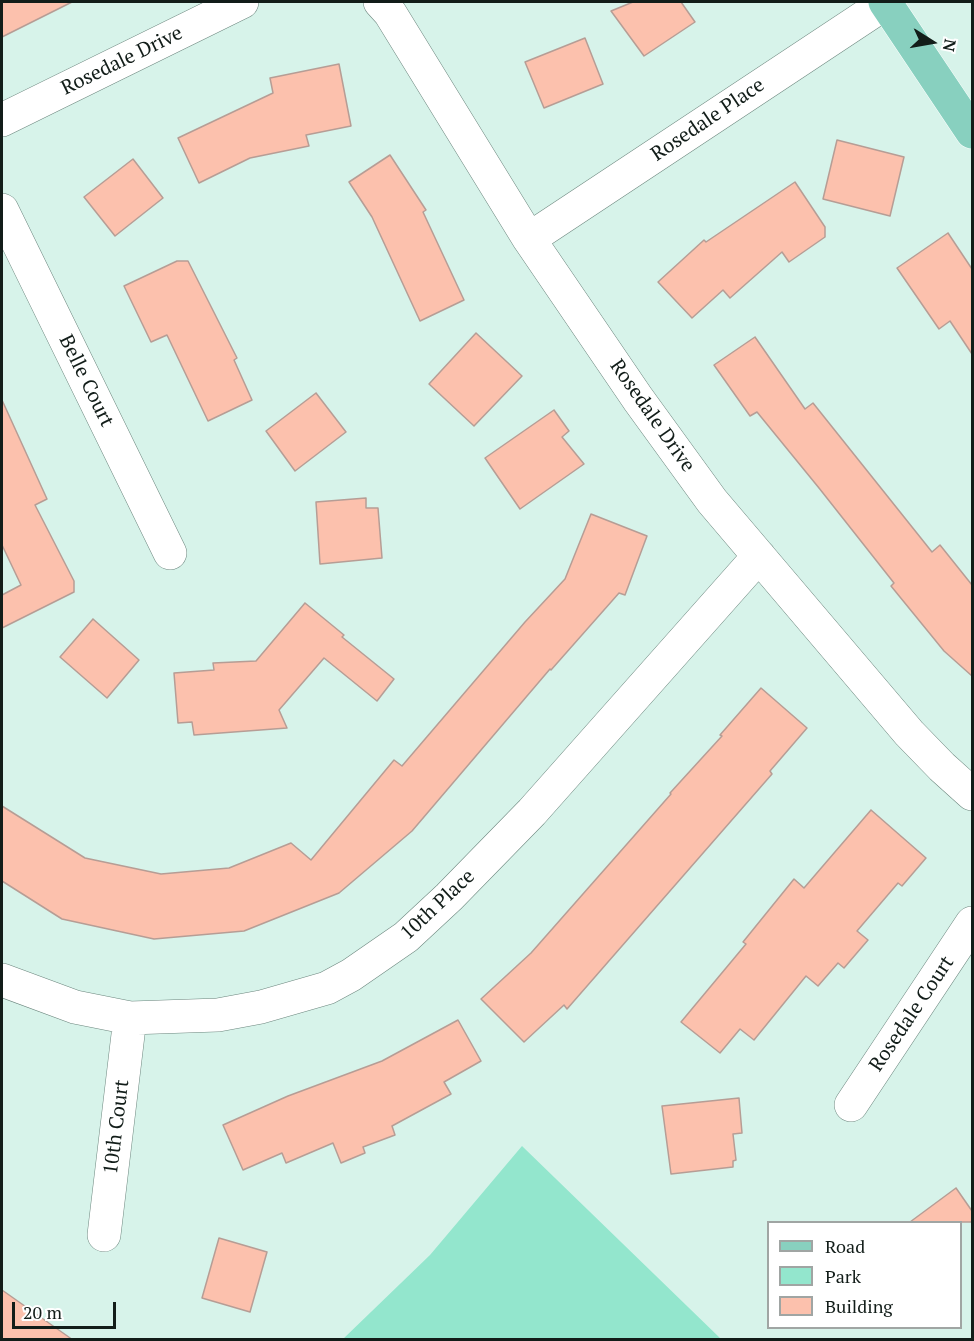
<!DOCTYPE html>
<html>
<head>
<meta charset="utf-8">
<style>
	body { margin:0 }
	#map { position:relative; width:974px; height:1341px; overflow:hidden; background:#d7f3ea; font-family:"PT Serif",serif }
	canvas { display:block }
	.frame { position:absolute; inset:0; border:3px solid #121d19; pointer-events:none }
	.legend { position:absolute; left:767px; top:1221px; width:195px; height:108px; box-sizing:border-box; background:#fff; border:2px solid #a0a5a3; margin:0; padding:8px 10px; list-style:none; font-size:18px; color:#121d19 }
	.legend li { display:flex; align-items:center; gap:12px; height:30px }
	.legend b { width:30px; border:2px solid #a0a5a3 }
	.north { position:absolute; left:902px; top:12px; width:60px; height:60px; -webkit-text-stroke:4px #fff; paint-order:stroke; rotate:101deg; font-size:16px; font-weight:700; line-height:24px; text-align:center; color:#121d19 }
	.north::after { content:''; display:block; margin:auto; width:21px; height:27px; background:#121d19; clip-path:polygon(50% 0,100% 100%,50% 72%,0 100%) }
	.scale { position:absolute; left:12px; top:1302px; width:104px; height:27px; box-sizing:border-box; border:3px solid #121d19; border-top:0; padding-left:8px; font-size:18px; line-height:21px; white-space:nowrap; color:#121d19; -webkit-text-stroke:4px #fff; paint-order:stroke }
</style>
</head>
<body>
<div id="map">
<canvas width="974" height="1341"></canvas>
<div class="frame"></div>
<ul class="legend">
<li><b style="height:8px;background:#88d0bf"></b>Road</li>
<li><b style="height:16px;background:#93e6cd"></b>Park</li>
<li><b style="height:16px;background:#fcc1ad"></b>Building</li>
</ul>
<div class="north">N</div>
<div class="scale">20 m</div>
</div>
<script>
const c = document.querySelector('canvas').getContext('2d');
c.lineJoin = 'round';
function paint(path, color) { c.fillStyle = color; c.fill(path, 'evenodd'); }
const toPath = rows => new Path2D(rows.map(r => 'M' + r).join(''));
function stroke(path, color, width, dash) { c.strokeStyle = color; c.lineWidth = width; c.lineCap = dash ? 'butt' : 'round'; c.setLineDash(dash || []); c.stroke(path); }
function write(font, color, halo, rows, align = 'center') {
  c.font = font + ' "PT Serif",serif'; c.lineWidth = 4.5; c.setLineDash([]); c.textBaseline = 'middle'; c.strokeStyle = halo; c.fillStyle = color; for (const [text, x, y, turn = 0] of rows) {
    c.save(); c.translate(x, y); c.rotate((+turn || 0) * Math.PI / 180); c.textAlign = isNaN(turn) ? turn : align; if (halo) c.strokeText(text, 0, 0); c.fillText(text, 0, 0); c.restore();
  }
}
paint(toPath([
	[522,1146,721,1339,343,1339,430,1255]
]), '#93e6cd');
const building = toPath([
	[2,2,72,2,2,37,2,2],
	[633,2,681,2,695,22,644,56,611,11,633,2],
	[585,38,603,84,544,108,525,62,585,38],
	[339,64,351,126,306,135,309,146,250,158,199,183,178,138,273,93,270,78,339,64],
	[837,140,904,157,890,216,823,199,837,140],
	[390,155,426,210,423,212,464,300,420,321,372,217,349,182,390,155],
	[133,159,163,198,115,236,84,197,133,159],
	[795,182,825,227,825,237,789,262,782,252,730,298,723,290,692,318,658,282,704,240,706,242,795,182],
	[948,233,972,269,972,354,950,321,939,329,897,268,948,233],
	[177,261,188,261,237,358,234,360,252,400,208,421,167,335,151,342,124,286,177,261],
	[476,333,522,376,474,426,429,384,476,333],
	[755,337,805,409,813,403,932,552,940,545,972,585,972,676,944,651,891,586,894,583,819,488,757,412,750,416,714,365,755,337],
	[316,393,346,432,295,471,266,431,316,393],
	[2,400,47,499,35,505,74,581,74,592,2,628,2,595,21,585,2,545,2,400],
	[554,410,569,431,562,437,584,464,520,509,485,458,554,410],
	[366,498,366,508,378,508,382,558,320,564,316,502,366,498],
	[591,514,647,536,625,595,619,593,551,670,550,669,412,831,339,893,244,931,154,939,62,919,2,881,2,806,85,858,161,874,229,868,291,843,311,860,394,760,402,766,525,622,565,579,591,514],
	[305,603,344,635,342,637,394,679,377,701,324,658,279,710,287,728,194,735,192,722,178,723,174,673,214,670,213,663,256,661,305,603],
	[93,619,139,660,107,698,60,657,93,619],
	[761,688,807,728,770,771,772,774,567,1009,564,1005,524,1042,481,999,531,953,671,794,670,793,722,736,720,735,761,688],
	[871,810,926,858,902,886,898,883,857,931,868,940,844,968,838,963,818,986,806,976,754,1040,740,1029,720,1053,681,1022,746,944,743,942,794,879,804,888,871,810],
	[458,1020,481,1061,444,1082,451,1094,392,1126,395,1135,363,1147,365,1153,341,1163,333,1143,286,1163,282,1153,243,1170,223,1125,288,1096,382,1061,458,1020],
	[739,1098,742,1133,733,1134,736,1160,733,1161,733,1167,671,1174,662,1106,739,1098],
	[956,1188,972,1211,972,1222,910,1222,956,1188],
	[219,1238,267,1252,250,1312,202,1298,219,1238],
	[2,1290,73,1340,2,1340,2,1290]
]);
paint(building, '#fcc1ad');
stroke(building, '#b69d95', 1.5);
const minor = toPath([
	[380,2,390,13,529,239,638,399,712,501,909,733,942,767,972,794],
	[2,120,242,2],
	[2,210,170,553],
	[529,239,887,2],
	[2,980,75,1007,130,1018,218,1015,261,1007,327,988,351,975,406,937,449,897,532,812,759,556],
	[851,1105,972,923],
	[104,1235,130,1018]
]);
const primary = toPath([
	[885,2,972,132]
]);
stroke(minor, '#6c867e', 34);
stroke(primary, '#fff', 34);
stroke(minor, '#fff', 33);
stroke(primary, '#88d0bf', 33);
write('20px', '#121d19', '#fff', [
	["Rosedale Drive",122,61,-26],
	["Rosedale Place",708,120,-34],
	["Belle Court",86,381,64],
	["Rosedale Drive",652,416,55],
	["10th Place",438,905,-43],
	["Rosedale Court",912,1014,-56],
	["10th Court",117,1127,-83]
]);
</script>
</body>
</html>
